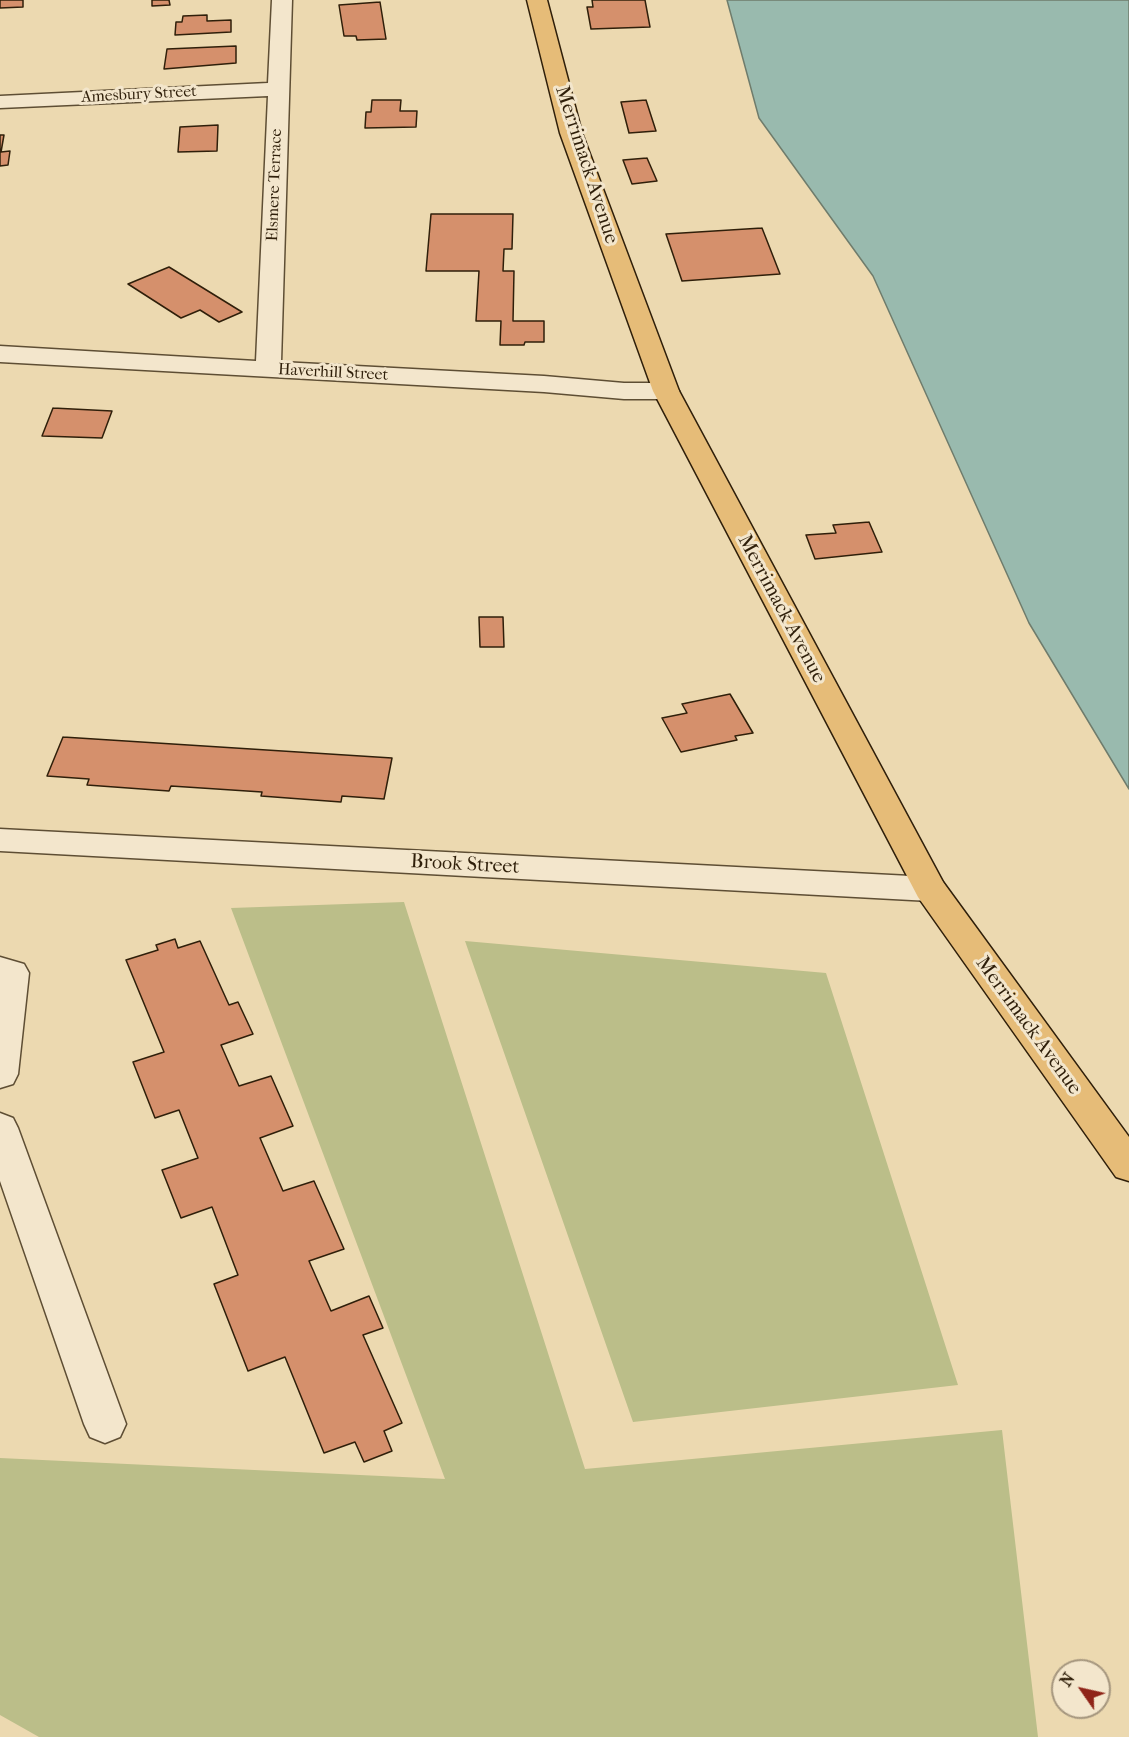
<!DOCTYPE html>
<html>
<head>
<meta charset="utf-8">
<style>
	body { margin:0 }
	#map { position:relative; width:1129px; height:1737px; overflow:hidden; background:#ecd9b0; font-family:"IM FELL French Canon",serif }
	canvas { display:block }
	.north { position:absolute; left:1051px; top:1659px; width:60px; height:60px; box-sizing:border-box; background:#f3e6cc; border:2px solid #a5967e; border-radius:50%; rotate:304deg; font-size:16px; font-weight:700; line-height:24px; text-align:center; color:#2f1f0a }
	.north::after { content:''; display:block; margin:auto; width:21px; height:27px; background:#8f2418; clip-path:polygon(50% 0,100% 100%,50% 72%,0 100%) }
</style>
</head>
<body>
<div id="map">
<canvas width="1129" height="1737"></canvas>
<div class="north">N</div>
</div>
<script>
const c = document.querySelector('canvas').getContext('2d');
c.lineJoin = 'round';
function paint(path, color) { c.fillStyle = color; c.fill(path, 'evenodd'); }
const toPath = rows => new Path2D(rows.map(r => 'M' + r).join(''));
function stroke(path, color, width, dash) { c.strokeStyle = color; c.lineWidth = width; c.lineCap = dash ? 'butt' : 'round'; c.setLineDash(dash || []); c.stroke(path); }
function write(font, color, halo, rows, align = 'center') {
  c.font = font + ' "IM FELL French Canon",serif'; c.lineWidth = 6; c.setLineDash([]); c.textBaseline = 'middle'; c.strokeStyle = halo; c.fillStyle = color; for (const [text, x, y, turn = 0] of rows) {
    c.save(); c.translate(x, y); c.rotate((+turn || 0) * Math.PI / 180); c.textAlign = isNaN(turn) ? turn : align; if (halo) c.strokeText(text, 0, 0); c.fillText(text, 0, 0); c.restore();
  }
}
paint(toPath([
	[404,902,585,1469,1002,1430,1038,1737,39,1737,0,1715,0,1458,445,1479,231,908],
	[465,941,826,973,958,1385,633,1422]
]), '#bbbe89');
const water = toPath([
	[727,0,1129,0,1129,789,1029,623,873,276,759,118,727,0]
]);
paint(water, '#99baae');
stroke(water, '#6f7c6c', 1.5);
const building = toPath([
	[0,0,23,0,23,7,0,8,0,0],
	[152,0,169,0,170,5,152,6,152,0],
	[592,0,645,0,650,27,591,29,587,7,593,7,592,0],
	[380,2,386,39,357,40,356,36,344,36,339,5,380,2],
	[207,15,207,21,231,20,231,32,175,35,176,22,182,22,183,16,207,15],
	[236,46,236,63,164,69,167,49,236,46],
	[372,100,401,100,400,111,417,111,416,127,365,128,366,112,371,112,372,100],
	[646,100,656,131,629,133,621,102,646,100],
	[218,125,217,151,178,152,180,127,218,125],
	[0,135,4,135,1,152,10,151,8,165,0,166,0,135],
	[647,158,657,181,632,184,623,160,647,158],
	[431,214,513,214,512,249,504,249,503,271,514,271,513,321,544,321,544,342,525,342,524,345,500,345,501,321,476,321,479,271,426,271,431,214],
	[762,228,780,274,682,281,666,234,762,228],
	[169,267,242,312,219,322,200,310,181,318,128,284,169,267],
	[53,408,112,411,102,438,42,436,53,408],
	[869,522,882,552,815,559,806,535,836,533,833,525,869,522],
	[479,617,503,617,504,647,480,647,479,617],
	[730,694,753,733,735,736,737,740,681,752,662,718,687,713,682,704,730,694],
	[63,737,392,758,384,799,342,796,341,802,261,796,262,792,171,786,169,791,87,785,89,779,47,776,63,737],
	[175,939,178,948,200,941,229,1005,238,1002,253,1034,221,1045,239,1086,271,1076,293,1126,260,1138,283,1191,314,1181,344,1249,309,1261,331,1311,369,1296,383,1328,363,1335,402,1423,384,1431,392,1451,364,1462,355,1442,324,1453,285,1357,248,1371,214,1284,238,1275,212,1207,181,1218,162,1170,198,1158,179,1110,155,1118,133,1062,164,1052,126,960,158,950,156,945,175,939]
]);
paint(building, '#d5906c');
stroke(building, '#2f1f0a', 1.5);
const minor = toPath([
	[272,0,292,0,281,362,544,376,624,383,666,383,675,386,679,391,675,396,666,399,624,399,544,392,0,362,0,346,256,361,268,96,0,108,0,96,268,83,272,0],
	[0,829,930,877,942,881,947,889,942,897,930,901,0,851,0,829],
	[0,957,24,964,29,973,18,1074,13,1084,0,1088,0,957],
	[0,1113,13,1118,18,1128,126,1424,120,1437,105,1443,90,1437,84,1424,0,1181,0,1113]
]);
const major = toPath([
	[527,0,547,0,582,133,679,391,943,882,1129,1137,1129,1181,1116,1177,918,897,653,391,560,133,527,0]
]);
stroke(minor, '#5e4e34', 3);
stroke(major, '#2f1f0a', 3);
paint(minor, '#f3e6cc');
paint(major, '#e6bc78');
write('16px', '#2f1f0a', '#f3e6cc', [
	["Amesbury Street",139,95,-3],
	["Elsmere Terrace",275,185,-88],
	["Haverhill Street",333,373,3]
]);
write('20px', '#2f1f0a', '#f3e6cc', [
	["Merrimack Avenue",586,165,72],
	["Merrimack Avenue",781,609,62],
	["Brook Street",465,865,3],
	["Merrimack Avenue",1028,1026,54]
]);
</script>
</body>
</html>
